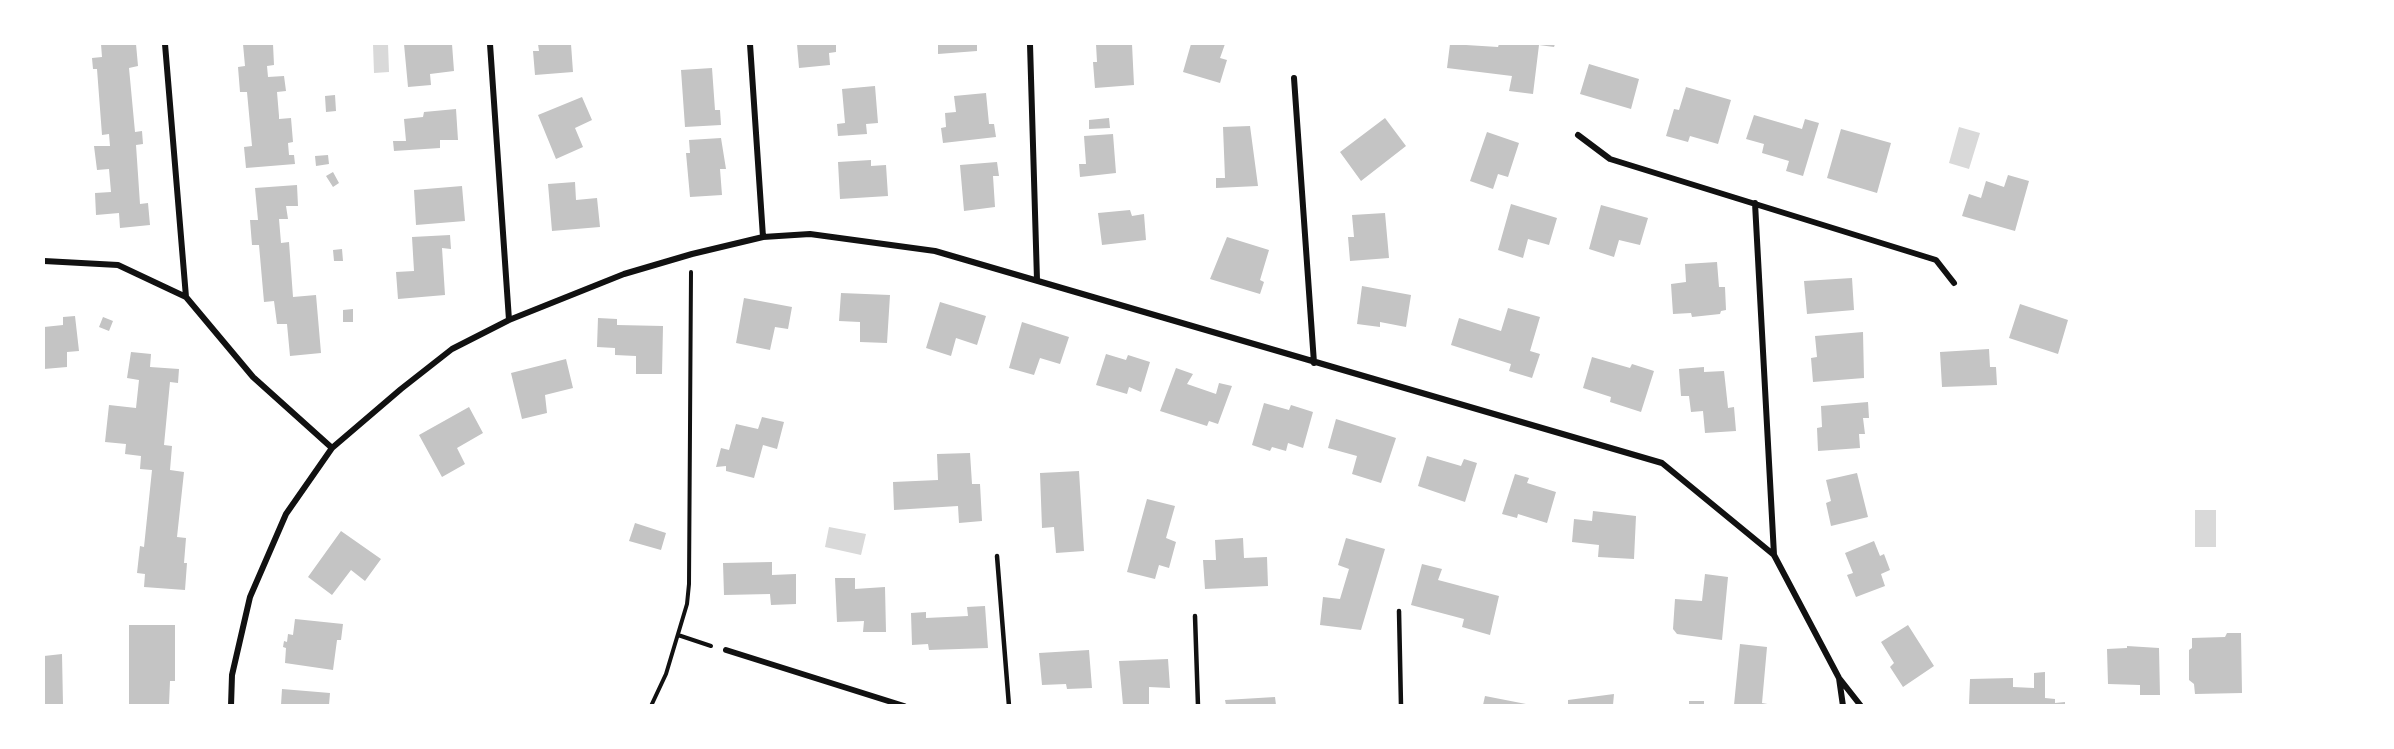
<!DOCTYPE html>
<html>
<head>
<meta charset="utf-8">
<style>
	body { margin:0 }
	#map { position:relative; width:2394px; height:749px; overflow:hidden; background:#fff; font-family:Commissioner,sans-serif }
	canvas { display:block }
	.frame { position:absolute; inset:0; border:45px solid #fff; pointer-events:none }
</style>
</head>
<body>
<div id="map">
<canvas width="2394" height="749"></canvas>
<div class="frame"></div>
</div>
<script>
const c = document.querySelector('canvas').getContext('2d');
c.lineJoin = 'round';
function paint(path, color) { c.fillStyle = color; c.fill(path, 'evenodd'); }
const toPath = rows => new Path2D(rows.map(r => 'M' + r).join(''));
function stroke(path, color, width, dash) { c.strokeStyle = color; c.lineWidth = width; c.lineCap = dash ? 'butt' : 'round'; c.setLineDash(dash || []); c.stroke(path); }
paint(toPath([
	[373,44,388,44,389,72,374,73],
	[1959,127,1980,133,1969,169,1949,163],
	[2195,510,2216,510,2216,547,2195,547],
	[829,527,866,534,861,555,825,547]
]), '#d9d9d9');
paint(toPath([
	[101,44,136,44,138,66,129,68,135,132,142,131,143,144,136,145,140,204,148,203,150,225,120,228,119,213,96,215,95,193,111,192,109,169,97,170,94,146,110,146,109,134,102,135,97,69,93,69,92,58,102,57],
	[243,44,273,44,274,65,267,66,268,77,284,76,286,91,277,92,279,116,279,119,291,118,293,142,288,143,289,155,294,155,295,164,246,168,244,147,252,146,247,92,240,92,238,67,245,66],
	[404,44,452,44,454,71,430,74,431,85,408,87],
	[538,44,571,44,573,72,535,75,533,51,539,51],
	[797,44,836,44,836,52,829,53,830,65,799,68],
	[938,44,977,44,977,51,938,54],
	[1096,44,1132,44,1134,85,1095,88,1093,62,1097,62],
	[1191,44,1225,44,1220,58,1227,60,1220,83,1183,72],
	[1450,44,1498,47,1499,44,1555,44,1554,47,1539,45,1533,94,1509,91,1512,76,1447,68],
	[1589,64,1639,79,1631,109,1580,94],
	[712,68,715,110,720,110,721,125,685,127,681,70],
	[875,86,878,123,866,124,867,134,838,136,837,124,845,123,842,89],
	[1686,87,1731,100,1718,144,1690,136,1688,142,1666,136,1674,109,1679,110],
	[986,93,989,124,994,124,996,137,943,143,941,128,946,127,945,113,956,112,954,96],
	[335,95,336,111,326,112,325,96],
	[582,97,592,120,575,128,583,147,556,159,538,115],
	[456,109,458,140,440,140,440,148,394,151,393,141,406,141,404,119,423,117,424,112],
	[1754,115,1802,129,1805,119,1819,123,1803,176,1786,171,1789,161,1762,153,1764,144,1746,139],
	[1109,118,1110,128,1089,129,1089,120],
	[1385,118,1406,146,1361,181,1340,152],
	[1250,126,1258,186,1216,188,1216,178,1225,178,1223,127],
	[1841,129,1891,143,1877,193,1827,178],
	[1487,132,1519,143,1508,177,1498,174,1493,189,1470,181],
	[1113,134,1116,173,1080,177,1079,164,1086,164,1084,136],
	[721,138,726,169,720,169,722,195,690,197,686,153,690,153,689,140],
	[328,155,329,164,316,166,315,156],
	[871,160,871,166,886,165,888,196,840,199,838,162],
	[997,162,999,176,993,176,995,207,964,211,960,165],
	[333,172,339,183,333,187,326,176],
	[2008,175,2029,181,2015,231,1962,216,1969,194,1981,198,1986,181,2004,187],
	[575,182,576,200,597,198,600,227,552,231,548,184],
	[297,185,298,206,286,206,288,219,279,219,281,243,289,242,293,297,316,295,321,353,290,356,287,324,277,324,274,301,264,302,259,245,252,245,250,220,258,220,255,188],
	[462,186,465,221,416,225,414,190],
	[1511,204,1557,218,1549,245,1528,239,1523,258,1498,250],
	[1601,205,1648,218,1640,245,1619,240,1614,257,1589,249],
	[1130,210,1132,216,1144,214,1146,240,1102,245,1098,213],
	[1385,213,1389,258,1350,261,1348,237,1354,237,1352,215],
	[450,235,451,249,442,248,445,295,398,299,396,272,414,271,412,237],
	[1227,237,1269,250,1260,280,1264,282,1260,294,1210,279],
	[342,249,343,261,334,261,333,250],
	[1717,262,1719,287,1725,287,1726,310,1721,311,1720,314,1692,317,1691,313,1673,314,1671,284,1686,282,1685,264],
	[1852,278,1854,310,1807,314,1804,281],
	[1362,286,1411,295,1406,327,1380,322,1380,327,1357,324],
	[841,293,890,295,887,343,860,342,860,322,839,321],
	[744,298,792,307,788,329,775,327,770,350,736,343],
	[940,302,986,316,977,345,956,338,951,356,926,348],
	[2020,304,2068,320,2058,354,2009,338],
	[1508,308,1540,317,1530,351,1540,354,1532,378,1509,371,1511,364,1451,345,1459,318,1501,331],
	[353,309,353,322,343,322,343,310],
	[75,316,79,351,67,352,67,367,44,369,44,327,63,325,63,317],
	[103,317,113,321,109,331,99,327],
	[598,318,617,319,617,325,663,326,662,374,636,374,636,356,615,355,615,348,597,347],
	[1022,322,1069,337,1060,364,1040,358,1034,375,1009,368],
	[1863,332,1864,378,1813,382,1811,358,1817,357,1815,336],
	[1989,349,1990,367,1996,367,1997,385,1942,387,1940,352],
	[131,352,151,354,150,367,179,369,178,383,170,382,164,445,172,446,170,470,184,472,177,537,186,538,184,563,187,563,185,590,144,587,145,574,137,573,140,546,144,547,152,470,140,469,141,456,125,454,126,444,105,442,109,405,136,408,139,380,127,378],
	[1106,354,1126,360,1128,355,1150,362,1141,392,1129,387,1127,394,1096,385],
	[1592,357,1630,368,1632,364,1654,371,1641,412,1610,402,1611,397,1583,388],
	[566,359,573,388,545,395,547,413,522,419,511,373],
	[1704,367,1704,372,1724,371,1728,408,1734,407,1736,431,1705,433,1703,411,1691,412,1689,396,1681,396,1679,369],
	[1176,368,1193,374,1187,384,1216,394,1219,383,1232,386,1218,424,1209,421,1207,426,1160,411],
	[1868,402,1869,418,1863,418,1865,434,1859,434,1860,448,1818,451,1817,428,1822,427,1821,406],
	[1264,403,1289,410,1291,405,1313,412,1303,448,1288,443,1286,451,1272,447,1270,451,1252,445],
	[469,407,483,433,457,448,465,464,442,477,419,435],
	[762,417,784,422,777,449,763,445,754,478,726,471,726,466,716,467,721,448,729,450,736,424,758,429],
	[1336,419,1396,438,1381,483,1352,474,1357,456,1328,448],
	[970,453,972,484,980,484,982,521,959,523,958,506,894,510,893,482,938,480,937,454],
	[1427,456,1461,466,1464,459,1477,463,1465,502,1418,486],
	[1079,471,1084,551,1056,553,1054,527,1042,528,1040,473],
	[1857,473,1868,517,1831,526,1826,503,1831,501,1826,480],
	[1515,474,1529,478,1527,483,1556,492,1547,523,1518,514,1517,518,1502,514],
	[1147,499,1175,506,1166,538,1176,542,1169,568,1159,565,1155,579,1127,572],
	[1593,511,1636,516,1634,559,1598,557,1599,545,1572,542,1574,519,1592,521],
	[635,523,666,533,661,550,629,541],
	[341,531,381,559,365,581,351,570,332,595,308,577],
	[1243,538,1244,558,1267,557,1268,586,1205,589,1203,560,1216,560,1215,540],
	[1346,538,1385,549,1361,630,1320,625,1323,597,1340,599,1349,569,1338,565],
	[1874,541,1880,556,1884,554,1890,570,1881,574,1885,586,1856,597,1847,575,1853,573,1845,553],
	[772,562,772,575,796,574,796,604,771,605,770,594,724,595,723,563],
	[1422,564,1442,569,1438,580,1499,596,1490,635,1462,627,1464,619,1411,605],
	[1705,574,1728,577,1722,640,1677,634,1673,629,1675,599,1702,601],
	[835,578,855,578,855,589,885,587,886,632,863,632,864,621,837,622],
	[985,606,988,648,929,650,928,644,912,645,911,613,926,612,926,618,968,616,967,607],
	[295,619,343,624,341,640,337,640,333,670,285,663,286,648,283,647,284,641,287,642,288,634,293,635],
	[129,625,175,625,175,681,170,681,169,705,129,705],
	[1908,625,1934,666,1903,687,1890,667,1894,663,1881,642],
	[2227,633,2241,633,2242,693,2195,694,2194,684,2189,680,2189,650,2192,648,2192,638,2225,637],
	[1740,644,1767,647,1762,703,1773,705,1734,705],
	[2127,646,2159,648,2160,695,2140,695,2140,685,2108,684,2107,649,2127,648],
	[1089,650,1092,688,1067,689,1066,684,1042,685,1039,653],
	[62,654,63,705,44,705,44,656],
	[1168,659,1170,688,1149,687,1149,705,1123,705,1119,661],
	[2045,672,2045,698,2055,699,2055,703,2065,702,2065,705,1969,705,1970,679,2013,678,2013,687,2034,688,2034,673],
	[282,689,330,693,329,705,281,705],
	[1614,694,1613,705,1568,705,1568,700],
	[1485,696,1526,704,1526,705,1483,705],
	[1275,697,1276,705,1226,705,1225,700],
	[1689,701,1704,701,1704,705,1689,705]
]), '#c4c4c4');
stroke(toPath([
	[678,635,711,646],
	[651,706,666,674,687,604,689,584,691,272]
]), '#111', 4);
stroke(toPath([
	[997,556,1009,706],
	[1399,611,1401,706],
	[1195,616,1198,706]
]), '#111', 4.5);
stroke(toPath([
	[165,44,186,297],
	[490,44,509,320],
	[750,44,763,237],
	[1030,44,1037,280],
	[1294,78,1314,363],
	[1578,135,1610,159,1936,260,1954,283],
	[1755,203,1774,555],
	[44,261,118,265,186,297,253,377,332,448],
	[726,650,904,706],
	[1839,678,1843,706],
	[231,706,232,675,250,597,286,514,332,448,401,389,452,349,509,320,624,274,692,254,763,237,810,234,935,251,1662,463,1774,555,1839,678,1861,706]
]), '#111', 6);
</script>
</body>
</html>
